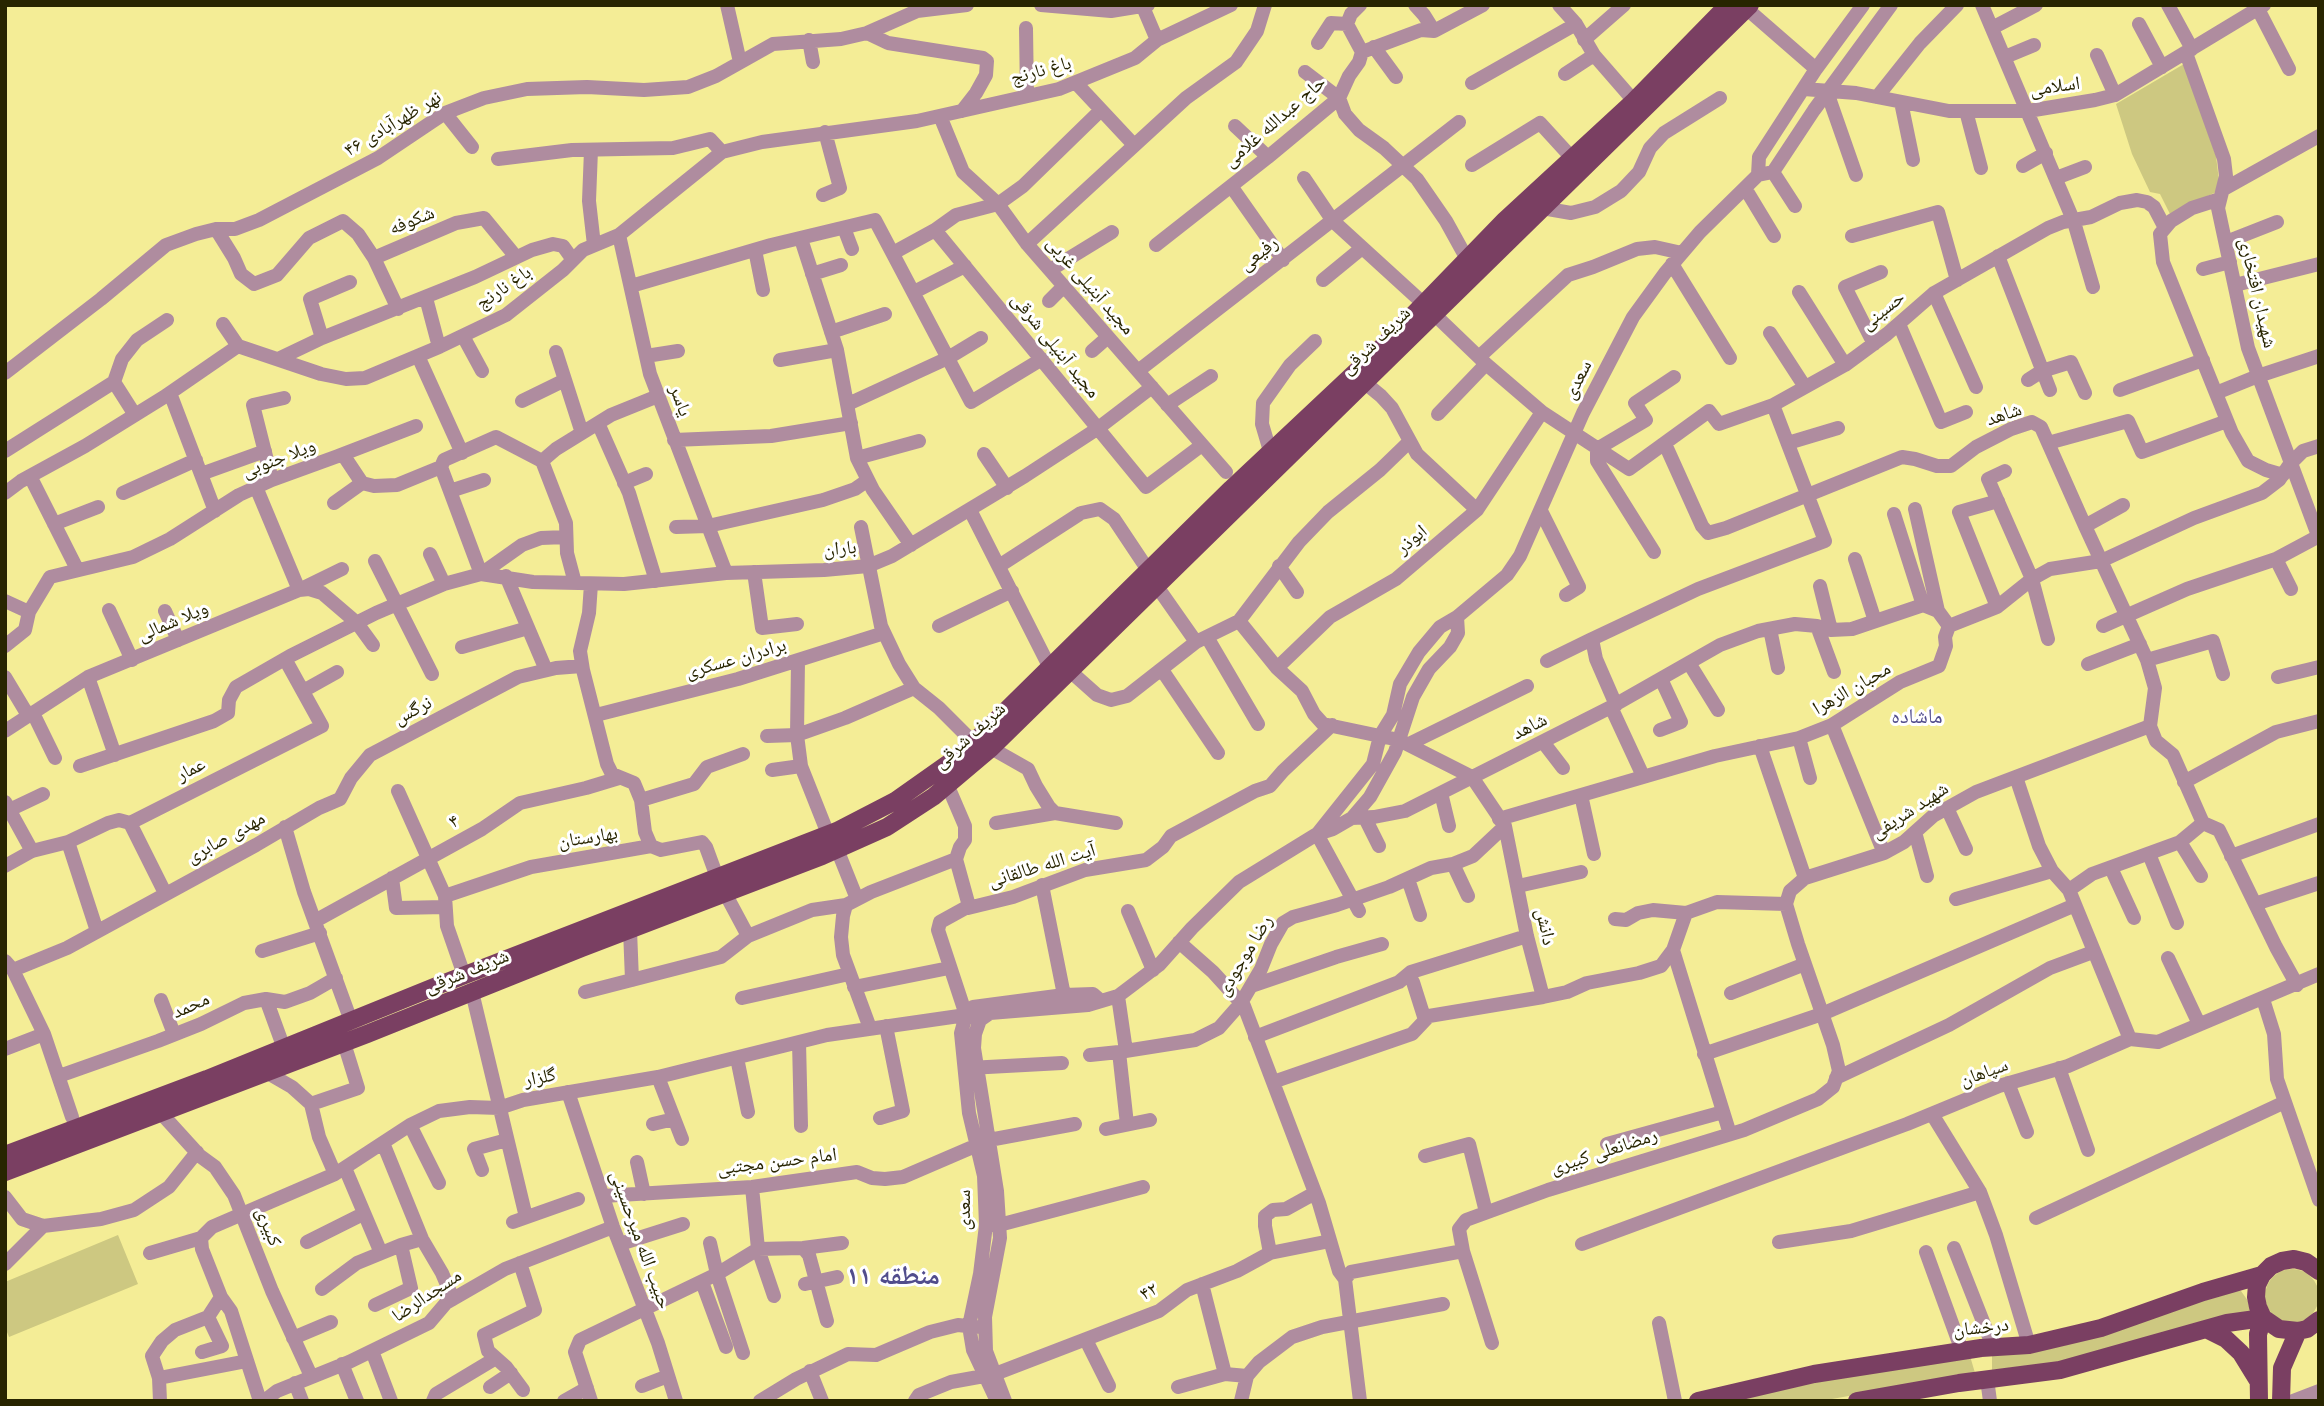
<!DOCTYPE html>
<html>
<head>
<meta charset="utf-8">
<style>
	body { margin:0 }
	#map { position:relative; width:2324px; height:1406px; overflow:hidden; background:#f4ed96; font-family:Arial,sans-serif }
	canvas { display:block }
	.frame { position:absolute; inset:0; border:7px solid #282500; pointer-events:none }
</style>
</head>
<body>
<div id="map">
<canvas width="2324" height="1406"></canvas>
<div class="frame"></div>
</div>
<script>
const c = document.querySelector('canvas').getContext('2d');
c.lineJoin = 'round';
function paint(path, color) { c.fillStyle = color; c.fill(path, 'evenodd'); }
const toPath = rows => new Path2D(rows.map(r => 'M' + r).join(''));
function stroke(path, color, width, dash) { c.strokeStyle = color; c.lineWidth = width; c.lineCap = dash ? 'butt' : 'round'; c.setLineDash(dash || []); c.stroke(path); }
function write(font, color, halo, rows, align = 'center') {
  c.font = font + ' Arial,"Noto Naskh Arabic",sans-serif'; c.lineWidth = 6; c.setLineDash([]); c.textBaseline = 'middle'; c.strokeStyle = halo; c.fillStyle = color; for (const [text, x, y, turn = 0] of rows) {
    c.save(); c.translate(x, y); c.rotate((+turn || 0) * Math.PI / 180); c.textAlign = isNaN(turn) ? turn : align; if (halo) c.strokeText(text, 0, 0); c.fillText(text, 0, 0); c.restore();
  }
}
paint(toPath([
	[2184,64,2216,156,2219,181,2216,192,2170,214,2160,194,2150,192,2132,154,2116,104],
	[118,1235,138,1284,9,1337,5,1327,5,1282],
	'2265 1296a27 27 0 1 1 54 0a27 27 0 1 1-54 0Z',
	[2241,1291,2248,1301,2250,1312,2074,1360,1992,1370,1992,1352,2226,1292],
	[1970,1356,1975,1373,1821,1401,1733,1401,1805,1384]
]), '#cdc881');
stroke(toPath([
	[727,5,740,62],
	[1041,5,1111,11,1148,5],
	[1415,5,1424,15,1434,31],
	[1559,5,1576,24,1594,55,1634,101],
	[1982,5,2074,222,2093,287],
	[2168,5,2192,49],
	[1143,7,1157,40],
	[1747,9,1816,69],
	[2258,9,2289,69],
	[2139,24,2162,67],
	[1026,28,1027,96],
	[1992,28,2036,5],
	[867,33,888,43,983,58,987,61,986,75,976,93,962,111],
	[809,40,813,62],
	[1584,40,1624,5],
	[1318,43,1331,23,1347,24],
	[1374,47,1396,77],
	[1362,52,1421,30,1434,31,1483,5],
	[2186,53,2224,159,2226,176,2218,208,2248,348,2319,538],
	[2097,55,2115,95],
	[2005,57,2034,45],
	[1305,72,1339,98,1345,114,1359,130,1384,148,1417,179,1446,221,1467,259],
	[1565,74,1594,55],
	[1076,83,1134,145],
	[1472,83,1576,24],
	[1804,89,1856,93,1949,111,2028,111,2095,100,2115,95,2264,5],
	[1827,92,1856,175],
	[1877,97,1920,43,1957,5],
	[1901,102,1913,160],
	[1966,111,1981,168],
	[445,113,472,147],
	[940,116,963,172,998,204,1027,244,1226,472],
	[1235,126,1268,157],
	[591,150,589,201,594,245],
	[498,159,572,150,673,148,710,139,722,152],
	[1472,165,1540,123,1572,158],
	[2023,166,2046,153],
	[1773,172,1795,206],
	[1758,175,1759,157,1816,69,1863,5],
	[1304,178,1333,221,1424,304],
	[2056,178,2085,167],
	[1231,186,1283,260],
	[1745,188,1774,236],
	[2224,189,2319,136],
	[823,195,840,188,825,132],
	[2220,199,2192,208,2171,221,2160,234,2163,262,2232,433,2248,461,2266,470,2283,475],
	[1542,208,1571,213,1595,207,1621,191,1639,172,1650,148,1664,133,1720,98],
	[844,228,852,249],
	[216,229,234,258,241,274,254,284,277,275,309,238,343,221,358,234,374,258,456,223,484,218,512,252,513,259],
	[935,230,1146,487,1202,445],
	[619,235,650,374,726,573],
	[1852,236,1938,212,1957,280],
	[801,239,837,350,857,458,873,490,911,545],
	[2226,242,2277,222],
	[1027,244,1186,98,1236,62,1257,31,1265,5],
	[1156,245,1268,157,1339,98,1349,76,1359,62,1362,52,1347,24,1351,14,1360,5],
	[755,250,763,290],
	[893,253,935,230,956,215,998,204,1023,186,1101,110],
	[1998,256,2050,390],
	[374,258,398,309],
	[1672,264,1730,358],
	[2203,269,2230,262],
	[1050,270,1112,232],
	[812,274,841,265],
	[1323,280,1362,248],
	[2235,285,2319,264],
	[631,286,771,245,875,220,971,402,1042,359],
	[914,292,965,266],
	[1799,292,1845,365],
	[1934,293,1976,387],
	[426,298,439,347],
	[1049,301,1064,286],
	[1434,314,1486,364,1542,412,1629,469,1709,411,1719,424,1773,405,1845,365,1887,334,1934,293,2048,228,2063,222,2091,217,2120,203,2137,200,2147,202,2154,207,2165,228],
	[223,324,238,346],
	[1899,324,1941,422,1966,412],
	[831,332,885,314],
	[1770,333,1805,387],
	[463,336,482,371],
	[322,338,310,299,350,282],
	[1874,344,1845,287,1881,272],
	[1092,351,1108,337],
	[556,352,582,433],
	[418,356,462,453],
	[646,356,678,351],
	[1479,357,1568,275,1593,267,1637,249,1655,247,1682,253],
	[278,359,322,338,475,277,532,250,553,244,563,246,573,260],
	[780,360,837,350],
	[1138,371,1459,122],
	[5,373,101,299,166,245,196,234,216,229,235,229,259,220,378,158,445,113,484,98,527,89,587,87,644,90,688,87,716,76,773,44,841,39,867,33,917,11,967,5],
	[2028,380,2042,371,2071,362,2085,393],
	[114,382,135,415],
	[1364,382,1381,396,1392,408,1417,454,1477,510],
	[2120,390,2203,360],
	[170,393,215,511],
	[2216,393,2258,376,2319,356],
	[522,401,565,380],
	[848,404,948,358,981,338],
	[1167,405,1211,376],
	[1438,414,1486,364],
	[598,423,629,493,656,581],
	[674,440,771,436,851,423],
	[1788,443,1838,428],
	[2048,443,2128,421,2142,452,2227,421],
	[1665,444,1702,526,1708,533,1726,528,1902,457,1915,459,1937,466,1951,466,1976,447,2011,429,2032,422,2041,427,2085,526,2147,660,2155,688,2150,726,2156,741,2173,755,2203,823],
	[5,451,114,382,122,359,137,340,167,320],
	[1270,451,1262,424,1263,403,1290,365,1315,341],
	[984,454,1007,488],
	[338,456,416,426],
	[857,458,919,441],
	[542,461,566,523,567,553,575,583],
	[441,467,481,574],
	[2005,471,1988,479,2032,579,2048,639],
	[201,474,265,451],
	[30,476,77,569],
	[272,480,253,405,284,398],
	[624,483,646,474],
	[256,487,299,590,342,569],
	[450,491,484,480],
	[5,493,21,481,85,446,164,397,238,346,321,374,346,379,365,378,439,347,506,315,563,270,583,250,619,235,722,152,762,142,917,121,1059,89,1135,58,1157,40,1231,5],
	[123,493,196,460],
	[334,503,362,483],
	[1915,509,1938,611],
	[970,510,1049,666],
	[1541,511,1579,587,1566,595],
	[1894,514,1923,605],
	[54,524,98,507],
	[2085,526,2123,505],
	[676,527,708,526,823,500,855,489,868,480],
	[861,527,881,626,899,664,914,688,939,708,973,742],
	[1654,552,1597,461,1597,449,1646,420,1635,403,1674,377],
	[430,554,444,584],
	[1855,559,1875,621],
	[2276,559,2291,589],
	[375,561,432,674],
	[999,566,1081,513,1100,509,1114,519,1148,570],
	[1279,566,1297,592],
	[754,572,762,628,797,624],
	[481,574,533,582,624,584,726,573,824,570,868,566,892,556,1025,476,1097,429,1152,387],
	[506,576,546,670],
	[591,584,589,613,580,651,583,670,607,764,612,774,634,783,641,800,645,832,651,846],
	[1156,585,1196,642],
	[1820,586,1831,630],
	[5,601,29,612],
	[1997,607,1959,512,1998,501],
	[109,610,132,660],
	[165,611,178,640],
	[1239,621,1277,668,1302,691,1314,714,1323,724,1399,740,1472,777,1505,826,1527,936,1543,997,1567,992,1587,983,1639,973,1661,966,1673,950,1686,913],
	[939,626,1012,591],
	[1817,626,1834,672],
	[2103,626,2187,589,2276,559,2319,536],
	[1770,629,1778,668],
	[1207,637,1258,724],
	[5,646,25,630,29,612,50,577,133,557,170,539,239,495,272,480,338,456,344,456,362,483,374,486,397,485,441,467,444,460,496,437,542,461,556,449,611,415,658,396],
	[462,647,528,628],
	[2147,660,2213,641,2223,674],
	[798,661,797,735,801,766,828,834],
	[1547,661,1592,639],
	[1689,663,1718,710],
	[2088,664,2140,644],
	[1277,668,1330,617,1396,579,1477,510,1542,412],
	[1162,670,1218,753],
	[1070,671,1097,695,1111,700,1127,696,1196,642,1239,621,1299,542,1328,512,1380,470,1410,441],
	[5,677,26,712,33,713,55,758],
	[88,677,115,755],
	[2278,677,2319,667],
	[303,691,337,672],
	[1616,705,1596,659,1592,639,1698,589,1825,541,1773,405],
	[1611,707,1643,776],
	[596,715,738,679,884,633],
	[1832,725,1884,853],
	[1660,730,1681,722,1661,679],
	[5,731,88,677,299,590,309,589,322,593,357,623,373,645],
	[767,736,797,735,845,718,914,688],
	[1799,738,1810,778],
	[1543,742,1563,768],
	[1409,744,1527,686],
	[1760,746,1805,878],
	[991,748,1028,769,1036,786,1049,807,1055,813,1116,823],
	[80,766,214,721,228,713,229,700,236,687,290,656,376,613,444,584,481,574,522,545,541,538,566,537],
	[772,770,801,766],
	[2016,777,2039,846,2052,871,2069,890,2130,1039],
	[2184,782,2276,732,2319,721],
	[947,784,965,826,965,840,960,847,956,859,969,906,940,922,938,930,966,1015],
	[398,791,445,896,447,926,464,975],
	[1441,793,1449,826],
	[1581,795,1594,854],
	[641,800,694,784,707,767,743,754],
	[5,802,32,851],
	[1947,808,1966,849],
	[5,812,43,794],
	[1352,818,1374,817,1405,811,1611,707,1720,645,1758,631,1795,624,1817,626,1831,630,1852,629,1923,605,1938,611,1949,626],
	[1365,818,1379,846],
	[1499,819,1715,756,1799,738,1832,725,1900,682,1939,666,1946,646,1945,637,1949,626,1997,607,2032,579,2050,569,2101,561,2194,518,2262,493,2279,480,2290,464,2303,451,2319,446],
	[130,823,165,893],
	[996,823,1055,813],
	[2203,823,2219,830,2276,947,2297,985],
	[285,827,304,892,351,1021],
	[1915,832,1927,876],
	[1318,833,1373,764,1380,736,1393,715,1400,684,1419,652,1440,627,1457,617,1507,575,1520,556,1583,413,1633,317,1665,273,1700,232,1758,175,1773,172,1814,110,1891,5],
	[1317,834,1359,911],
	[68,842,97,931],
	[2180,842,2201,876],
	[837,849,857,899],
	[2149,854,2177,923],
	[2231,856,2319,824],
	[1453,864,1468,896],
	[5,866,32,851,68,842,108,823,119,820,130,823,322,726,285,659],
	[2111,868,2134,918],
	[392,878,396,908,445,907],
	[1408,879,1420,915],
	[1042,885,1064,995],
	[1518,886,1581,872],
	[2069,890,2092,874,2180,842,2203,823],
	[725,893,748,936],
	[445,896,531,867,651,846,661,850,702,842,706,847,717,877],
	[1956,899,2052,871],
	[2255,904,2319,883],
	[968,908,1013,897,1085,870,1146,860,1163,847,1171,836,1255,791,1270,786,1283,771,1332,725],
	[1128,911,1153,970],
	[1615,919,1626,920,1638,913,1653,910,1686,913,1717,902,1786,904,1790,891,1805,878,1884,853,1904,842,1933,816,1976,792,2150,726],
	[315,921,482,829,520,803,586,788,619,778],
	[630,930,632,980],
	[1179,942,1213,972,1244,1006,1319,1203,1339,1271,1345,1279],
	[1673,950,1730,1134],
	[262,951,320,933],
	[2168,958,2199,1024],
	[5,961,13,970,67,948,256,845,319,808,340,799,351,778,370,755,518,677,556,668,582,666],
	[13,970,44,1034,72,1117],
	[1413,982,1425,1020],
	[1251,986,1336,957,1382,944],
	[854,987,949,968],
	[472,992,526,1217],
	[585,992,721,957,748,936,812,910,846,905],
	[1731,993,1805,964],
	[1118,996,1126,1051],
	[742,998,849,974],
	[266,999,282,1043],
	[2263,999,2274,1034,2277,1079,2319,1200],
	[161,1000,174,1034],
	[870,1028,843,955,841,937,843,916,846,905,871,892,956,859],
	[1255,1037,1399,982,1411,972,1527,936],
	[799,1042,801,1126],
	[5,1049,44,1034],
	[1119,1052,1127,1124],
	[1704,1054,1822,1014,2075,905],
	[1090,1055,1119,1052,1195,1040,1219,1028,1241,1003,1261,969,1271,944,1283,923,1293,917,1337,905,1389,887,1431,868,1453,864,1473,856,1505,826],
	[737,1058,748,1112],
	[969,1068,1062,1063],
	[2059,1068,2088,1150],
	[266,1072,292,1087,311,1104,319,1137,335,1174],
	[59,1076,158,1041,201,1024,244,1003,266,999,285,1002,310,993,336,978],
	[658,1077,682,1139],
	[1836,1078,1949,1025,2050,968,2093,952],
	[1273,1082,1412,1034,1429,1016,1543,997],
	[2008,1083,2027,1132],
	[568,1092,613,1227,658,1343,676,1401],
	[311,1104,358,1088,344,1043],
	[160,1112,200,1156,215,1167,234,1195,272,1291,311,1376],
	[1932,1114,1980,1192,1996,1235,2029,1345],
	[880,1118,903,1111,886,1026],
	[653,1124,674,1119],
	[410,1125,439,1183],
	[1106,1129,1150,1120],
	[383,1143,422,1239,442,1273,453,1299],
	[1607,1144,1723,1112],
	[1425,1156,1469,1144,1486,1212],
	[637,1162,644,1194],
	[345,1168,381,1253],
	[482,1170,474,1149,507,1140],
	[752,1187,758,1249,774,1296],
	[603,1196,752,1187,857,1172,872,1178,885,1179,903,1177,989,1140,1075,1124],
	[5,1197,22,1219,43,1226,101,1219,134,1210,169,1187,197,1152],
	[2036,1218,2285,1102],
	[513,1222,578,1199],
	[992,1225,999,1225,1143,1187],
	[307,1242,363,1214],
	[1779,1242,1851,1231,1980,1192],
	[710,1243,717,1274,743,1353],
	[620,1244,683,1224],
	[1582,1244,1907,1124,1999,1086,2068,1066,2130,1039,2158,1042,2319,974],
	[803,1248,809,1255,827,1321],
	[1954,1248,1993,1347],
	[1463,1251,1492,1343],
	[1926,1252,1962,1351],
	[150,1253,201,1238,212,1227,335,1174,410,1125,439,1111,470,1107,499,1108,523,1100,658,1077,827,1035,966,1015,980,1020],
	[1270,1253,1265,1226,1265,1216,1273,1210,1286,1209,1315,1193],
	[520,1263,535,1310,484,1335,488,1351,506,1367,523,1390],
	[5,1264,43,1226],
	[1345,1279,1351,1272,1463,1251,1459,1229,1466,1220,1548,1190,1744,1130,1818,1099,1833,1087,1839,1071,1833,1045,1798,944,1786,904],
	[1345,1279,1360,1401],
	[702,1282,726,1347],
	[805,1284,837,1277],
	[1202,1284,1225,1374],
	[322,1289,357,1263,401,1245,422,1239],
	[221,1297,231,1311,260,1401],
	[375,1305,411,1288,401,1245],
	[1659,1323,1675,1401],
	[293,1338,331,1322],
	[1086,1340,1109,1386],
	[372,1351,391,1401],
	[202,1352,222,1346,208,1317],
	[342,1364,357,1401],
	[810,1371,822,1401],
	[159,1378,247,1361],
	[1987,1379,1990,1401],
	[295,1383,302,1401],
	[642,1386,668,1376],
	[490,1387,511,1373],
	[1178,1387,1225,1374,1247,1376],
	[996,1399,973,1350,969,1326,980,1274,986,1225,984,1176,969,1113,961,1033,966,1015,973,1007,1064,995,1093,994,1100,1000],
	[160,1401,159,1378,152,1356,162,1341,175,1330,208,1317,221,1297,202,1249,201,1238],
	[264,1401,277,1391,349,1362,429,1323,446,1303,505,1269,613,1227],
	[433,1401,436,1394,496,1358],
	[564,1401,587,1388],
	[591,1401,575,1352,580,1340,717,1274,758,1249,803,1248,842,1243],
	[760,1401,796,1379,848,1354,876,1355,930,1332,958,1325,976,1327],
	[915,1401,919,1395,951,1382,995,1374,1159,1311,1187,1290,1237,1271,1270,1253,1330,1241],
	[1005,1401,986,1351,985,1317,1000,1238,997,1191,974,1048,975,1034,980,1020,990,1013,1088,1005,1118,996,1159,965,1192,928,1239,882,1317,834,1333,829,1352,818,1370,797,1395,752,1413,697,1429,669,1450,647,1458,633,1457,617],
	[1241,1401,1247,1376,1259,1362,1292,1337,1322,1327,1443,1304],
	[2293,1401,2319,1391]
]), '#af8c9f', 14);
stroke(toPath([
	[5,1155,207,1079,434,987,837,831,895,801,963,753,1231,489,1380,349,1505,220,1634,101,1728,5],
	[5,1172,367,1034,582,948,822,856,887,827,933,797,991,748,1750,5],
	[2319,1271,2306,1262,2294,1259,2282,1261,2271,1266,2262,1275,2257,1285,2256,1297,2258,1307,2263,1318,2279,1329,2298,1331,2307,1329,2319,1320],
	[2206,1329,2226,1339,2241,1353,2257,1379],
	[1698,1401,1814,1374,1981,1348,2029,1345,2101,1328,2203,1292,2262,1275],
	[1857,1401,1959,1383,2060,1370,2227,1323,2263,1318],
	[2259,1401,2258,1334,2263,1318],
	[2281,1401,2282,1368,2298,1331]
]), '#7a3f62', 18);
write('19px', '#282500', '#fff', [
	["باغ نارنج",1041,71,-15],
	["اسلامی",2055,87,-8],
	["حاج عبدالله غلامی",1275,122,-41],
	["نهر ظهرآبادی ۴۶",393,124,-31],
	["شکوفه",412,221,-22],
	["رفیعی",1259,254,-38],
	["مجید آبنیلی غربی",1090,286,49],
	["باغ نارنج",504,288,-34],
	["شهیدان افتخاری",2257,293,77],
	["حسینی",1883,311,-39],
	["شریف شرقی",1376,341,-44],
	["مجید آبنیلی شرقی",1055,346,51],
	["سعدی",1578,380,-63],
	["یاسر",680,401,70],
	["شاهد",2004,415,-19],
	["ویلا جنوبی",279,459,-21],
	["ابوذر",1412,540,-40],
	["باران",840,549,-5],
	["ویلا شمالی",173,622,-23],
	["برادران عسکری",736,659,-16],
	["محبان الزهرا",1852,689,-30],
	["نرگس",413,711,-28],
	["شاهد",1530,727,-27],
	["شریف شرقی",970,736,-42],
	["عمار",191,770,-27],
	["شهید شریفی",1910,811,-33],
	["۴",454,822,-28],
	["مهدی صابری",226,838,-29],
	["بهارستان",588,838,-9],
	["آیت الله طالقانی",1042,866,-17],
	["دانش",1545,927,78],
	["رضا موجودی",1245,956,-59],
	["شریف شرقی",467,972,-22],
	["محمد",191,1006,-24],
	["سپاهان",1984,1073,-20],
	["گلزار",540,1078,-11],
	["رمضانعلی کبیری",1604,1152,-18],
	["امام حسن مجتبی",777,1162,-7],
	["سعدی",965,1210,-90],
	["کبیری",268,1227,69],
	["حبیب الله میرحسینی",640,1240,70],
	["۴۲",1149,1292,-29],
	["مسجدالرضا",427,1296,-34],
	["درخشان",1981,1328,-6]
]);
write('21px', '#514d8c', '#fff', [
	["ماشاده",1917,717]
]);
write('bold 26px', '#514d8c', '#fff', [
	["منطقه ۱۱",893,1277]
]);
</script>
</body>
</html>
